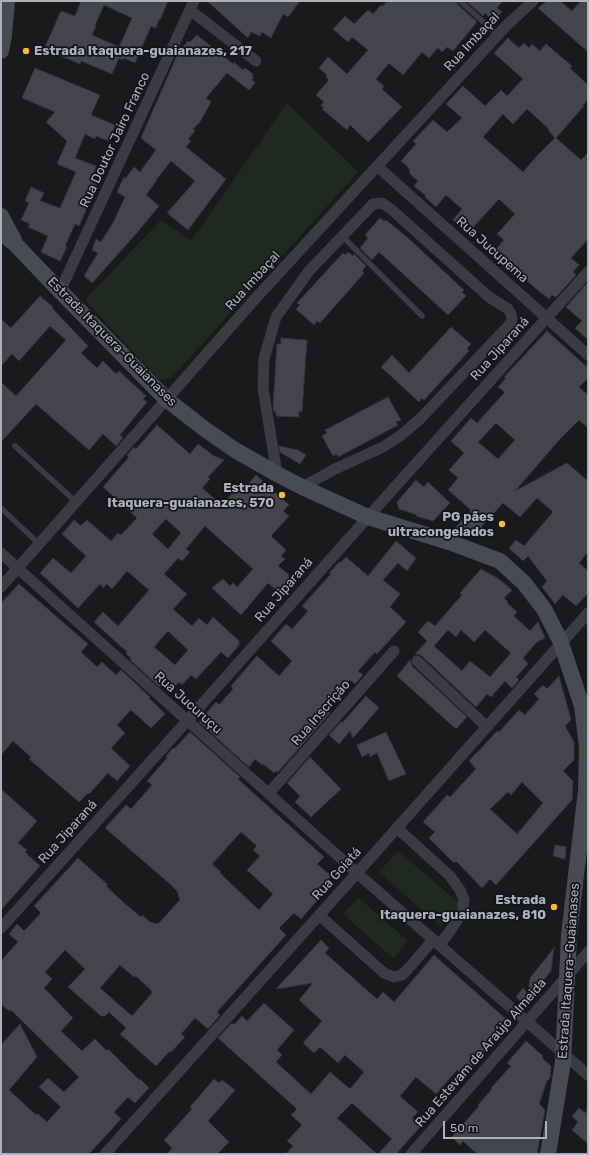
<!DOCTYPE html>
<html>
<head>
<meta charset="utf-8">
<style>
	body { margin:0 }
	#map { position:relative; width:589px; height:1155px; overflow:hidden; background:#1a1a1d; font-family:Rubik,sans-serif }
	canvas { display:block }
	.frame { position:absolute; inset:0; border:2px solid #acb1bd; pointer-events:none }
	.scale { position:absolute; left:443px; top:1121px; width:104px; height:18px; box-sizing:border-box; border:2px solid #acb1bd; border-top:0; padding-left:5px; font-size:12px; line-height:14px; white-space:nowrap; color:#acb1bd; -webkit-text-stroke:3px #151518; paint-order:stroke }
</style>
</head>
<body>
<div id="map">
<canvas width="589" height="1155"></canvas>
<div class="frame"></div>
<div class="scale">50 m</div>
</div>
<script>
const c = document.querySelector('canvas').getContext('2d');
c.lineJoin = 'round';
function paint(path, color) { c.fillStyle = color; c.fill(path, 'evenodd'); }
const toPath = rows => new Path2D(rows.map(r => 'M' + r).join(''));
function stroke(path, color, width, dash) { c.strokeStyle = color; c.lineWidth = width; c.lineCap = dash ? 'butt' : 'round'; c.setLineDash(dash || []); c.stroke(path); }
function write(font, color, halo, rows, align = 'center') {
  c.font = font + ' Rubik,sans-serif'; c.lineWidth = 3.5; c.setLineDash([]); c.textBaseline = 'middle'; c.strokeStyle = halo; c.fillStyle = color; for (const [text, x, y, turn = 0] of rows) {
    c.save(); c.translate(x, y); c.rotate((+turn || 0) * Math.PI / 180); c.textAlign = isNaN(turn) ? turn : align; if (halo) c.strokeText(text, 0, 0); c.fillText(text, 0, 0); c.restore();
  }
}
paint(toPath([
	[287,103,358,172,171,378,159,380,85,300,161,220,191,241],
	[398,851,460,904,441,927,380,873,379,872],
	[359,898,408,941,394,958,386,952,343,914]
]), '#202921');
const building = toPath([
	[81,1,168,1,160,20,159,19,156,28,151,26,135,63,124,58,123,60,119,58,112,74,81,61,80,64,44,49,61,11,75,16,81,1],
	[104,5,132,18,119,47,92,35,96,26,95,25,104,5],
	[207,1,300,1,288,17,283,14,271,38,262,32,260,36,251,32,248,38,207,1],
	[387,1,456,1,457,4,477,22,453,51,447,47,442,52,438,48,429,58,422,52,403,75,389,63,376,79,384,86,382,89,402,107,368,142,350,125,347,130,322,109,324,108,321,105,324,102,316,95,329,80,326,77,327,75,319,68,328,57,347,74,368,50,352,37,348,42,333,29,345,16,354,24,368,10,373,14,381,5,383,6,387,1],
	[466,1,503,1,497,8,502,12,493,21,485,13,483,16,466,1],
	[547,1,560,1,572,11,581,1,588,1,588,52,538,8,547,1],
	[197,35,233,64,234,62,243,70,245,68,253,74,252,76,254,77,252,80,255,83,249,90,227,73,206,98,211,102,200,122,193,129,195,131,188,139,191,141,186,147,226,179,188,230,167,213,195,181,171,161,156,180,157,180,146,195,159,206,135,235,92,283,84,276,98,253,92,250,96,239,101,242,113,223,125,197,117,192,124,177,125,179,134,167,140,172,156,150,141,138,178,53,188,41,190,42,197,35],
	[508,38,519,48,524,43,529,48,532,44,540,51,546,44,572,66,570,68,588,85,588,99,583,105,584,106,556,138,581,160,588,153,588,239,571,258,579,265,573,272,576,275,556,297,552,295,549,299,543,294,542,294,524,278,521,281,511,273,498,262,499,261,492,254,504,240,497,234,515,214,499,199,468,233,453,220,462,209,446,195,436,207,425,197,426,196,414,186,418,181,410,174,409,168,401,161,416,144,413,141,433,120,447,132,462,118,446,104,463,86,485,106,501,90,507,96,523,79,494,53,508,38],
	[527,109,549,129,548,130,555,138,536,157,523,172,483,137,503,114,513,124,527,109],
	[35,68,100,95,91,115,115,125,109,141,96,136,95,139,85,134,75,158,96,166,91,182,97,185,79,226,75,224,65,246,67,247,60,261,41,252,48,236,28,227,30,224,21,220,29,203,25,201,31,187,44,193,40,201,60,208,76,172,57,164,67,141,46,122,55,112,22,98,35,68],
	[380,218,384,221,386,220,407,237,464,290,462,292,466,296,448,315,379,252,372,260,360,248,368,238,365,235,380,218],
	[348,252,353,256,354,254,366,266,362,271,364,273,320,323,317,321,314,325,296,309,300,305,297,303,343,253,345,255,348,252],
	[586,284,588,286,588,340,575,328,582,321,566,307,586,284],
	[40,296,53,307,52,308,88,346,81,353,97,368,103,361,116,374,119,371,146,396,143,399,147,402,120,435,123,438,116,446,103,434,89,450,36,404,1,442,1,382,16,396,66,340,50,326,19,361,12,354,1,366,1,319,11,328,40,296],
	[451,327,471,344,467,348,469,351,424,400,422,398,419,402,381,367,392,355,409,373,451,327],
	[547,331,588,368,588,378,579,387,588,395,588,428,579,420,560,439,515,491,567,463,588,481,588,552,579,563,588,571,588,593,576,606,563,595,555,604,542,587,547,581,528,556,523,561,509,548,516,540,524,546,553,512,537,498,520,517,503,503,481,527,483,528,477,535,455,528,471,510,448,490,458,478,449,470,464,453,451,441,471,418,477,423,505,392,498,387,506,378,504,377,547,331],
	[496,423,515,440,498,459,478,442,496,423],
	[281,338,307,340,302,412,299,411,299,417,276,416,276,412,274,411,273,407,277,344,281,344,281,338],
	[388,397,401,420,396,422,398,425,338,457,337,454,333,456,322,436,327,433,325,430,388,397],
	[157,425,190,454,198,444,214,456,224,460,208,477,210,479,202,488,222,505,237,488,242,491,256,475,289,505,283,511,289,516,271,536,286,550,281,556,285,559,278,566,289,575,288,577,295,583,283,596,268,583,241,615,212,588,223,579,230,586,233,583,237,587,253,569,205,526,186,549,190,552,182,561,178,558,164,574,187,594,173,609,192,626,199,618,207,625,213,617,239,641,239,645,228,658,221,652,196,679,191,675,182,685,179,682,175,686,167,680,160,687,130,660,131,658,126,654,127,652,94,622,103,612,118,626,149,590,127,571,112,589,107,584,103,588,100,584,78,608,40,573,53,558,71,573,86,556,62,534,74,520,81,526,87,520,111,541,118,533,121,535,137,518,103,487,129,457,127,455,134,447,136,449,157,425],
	[166,519,181,533,168,549,152,534,166,519],
	[168,631,188,650,175,665,154,647,168,631],
	[279,446,298,450,306,455,300,464,280,452,279,446],
	[416,480,424,487,428,482,450,503,433,521,416,516,417,515,399,509,397,502,416,480],
	[396,541,416,558,407,571,398,563,383,580,400,594,390,607,406,622,377,654,375,652,358,671,363,675,355,684,350,680,325,708,330,713,278,772,276,771,274,773,263,764,262,765,255,759,249,767,199,722,216,702,219,705,233,689,231,686,257,656,279,676,292,661,271,641,286,624,292,629,308,611,302,606,331,574,329,573,339,562,340,563,346,557,368,576,396,541],
	[481,569,499,579,512,590,504,598,508,602,507,603,517,612,514,616,530,631,538,622,545,638,537,642,523,658,528,664,516,677,519,680,512,688,505,681,491,697,487,694,476,707,422,656,419,654,415,654,427,641,418,632,428,621,435,626,462,595,460,593,481,569],
	[448,630,456,637,461,630,474,642,485,630,511,653,490,677,470,661,462,671,434,646,448,630],
	[19,584,88,644,81,652,97,667,102,662,116,675,121,670,150,697,149,698,165,714,151,728,131,710,117,725,125,733,111,748,130,766,117,781,108,773,89,794,88,793,79,802,29,759,31,757,13,741,1,755,1,603,19,584],
	[410,660,412,666,467,717,456,729,397,676,410,660],
	[559,676,571,720,565,726,574,742,574,760,563,771,573,781,572,800,496,885,490,879,482,888,456,861,454,863,429,838,435,832,423,822,447,795,450,797,476,769,469,761,476,753,477,753,497,731,499,732,519,710,525,715,539,699,534,694,543,685,547,689,559,676],
	[522,782,543,803,517,834,490,809,508,792,511,795,522,782],
	[366,696,379,708,353,738,350,731,339,744,329,735,341,722,342,723,366,696],
	[190,732,240,777,238,779,324,857,317,864,331,876,317,892,321,896,301,919,294,913,279,928,286,935,217,1012,220,1015,208,1029,195,1018,181,1034,185,1037,171,1052,170,1051,156,1066,120,1034,126,1028,109,1012,105,1016,101,1016,68,987,85,969,65,950,45,972,52,979,44,988,73,1018,61,1031,82,1051,95,1039,107,1051,108,1049,139,1080,140,1079,149,1088,135,1103,128,1097,114,1112,121,1119,89,1154,1,1154,1,1045,20,1024,37,1057,9,1090,36,1115,38,1114,47,1122,61,1107,39,1087,48,1078,64,1092,79,1077,11,1010,9,1011,1,1004,1,961,18,942,9,934,17,924,24,931,41,913,34,906,78,858,108,885,106,886,124,903,141,917,142,915,150,922,158,924,180,900,177,891,170,884,105,828,126,805,131,809,152,785,147,781,167,758,166,756,173,748,174,749,190,732],
	[241,832,257,846,253,850,260,856,247,870,273,894,259,910,226,879,220,873,221,872,212,864,241,832],
	[120,965,134,977,136,976,152,991,151,992,152,993,132,1016,100,988,120,965],
	[386,732,406,774,389,781,377,753,370,757,369,753,362,757,357,745,386,732],
	[310,757,341,789,311,817,295,802,300,796,287,783,310,757],
	[1,789,37,821,18,843,27,850,25,852,40,866,1,910,1,789],
	[555,845,566,847,565,859,553,856,555,845],
	[321,940,329,948,325,953,377,999,383,992,394,1002,434,955,507,1020,494,1036,496,1038,464,1076,457,1070,436,1094,416,1077,400,1096,418,1112,412,1118,421,1126,396,1154,378,1154,392,1139,352,1103,337,1118,377,1154,286,1154,293,1146,287,1141,302,1125,291,1115,297,1109,218,1038,232,1023,234,1025,242,1016,247,1021,264,1003,294,1030,277,1050,282,1055,276,1062,311,1094,330,1072,350,1089,364,1072,345,1055,338,1063,320,1047,314,1053,303,1043,322,1021,299,1000,313,983,276,989,321,940],
	[554,948,551,971,524,1004,516,997,523,988,528,994,530,978,554,948],
	[526,1041,543,1056,542,1058,551,1066,550,1078,547,1081,539,1104,545,1110,537,1154,477,1154,463,1141,460,1145,452,1137,479,1106,478,1105,492,1089,491,1088,511,1066,507,1063,526,1041],
	[214,1079,219,1083,222,1080,235,1090,208,1121,229,1142,217,1154,167,1154,172,1148,164,1140,192,1109,190,1107,214,1079],
	[579,1108,585,1113,588,1109,588,1144,572,1130,578,1122,572,1116,579,1108]
]);
paint(building, '#44454a');
stroke(building, '#343439', 1);
stroke(toPath([
	[460,1,498,35],
	[342,236,422,316],
	[15,446,76,502],
	[1,508,39,544]
]), '#3b3c42', 5.5);
stroke(toPath([
	[190,10,256,61],
	[377,166,588,355],
	[60,291,194,1],
	[277,474,263,388,264,359,276,317,309,271,373,204,382,203,391,209,489,297,508,309,511,314,512,319,511,323,420,419,400,436,383,447,335,469,302,487],
	[1,553,357,873,588,1075],
	[1,587,255,299,507,25,533,1],
	[417,661,487,727],
	[269,793,394,651],
	[397,828,450,876,460,890,464,900,462,912,451,930,439,945],
	[319,915,384,973,394,977,402,975,408,969,433,940],
	[1,928,187,721,368,517,588,272],
	[105,1154,357,873,588,613],
	[411,1154,588,952]
]), '#3b3c42', 11);
stroke(toPath([
	[1,51,4,35,7,1],
	[1,216,14,240],
	[1,232,16,245,60,291,166,399,206,430,235,450,277,474,302,487,368,517,449,542,500,561,524,583,544,609,560,640,582,706,587,747,586,790,569,935,563,1062,548,1154]
]), '#494b52', 16);
for (const [x, y, r, color] of [
	[26,51,4,"#fdba32"],
	[282,495,4,"#fdba32"],
	[502,524,4,"#fdba32"],
	[554,907,4,"#fdba32"]
]) { const dot = new Path2D(); dot.arc(x, y, r, 0, 2 * Math.PI); c.fillStyle = color; c.fill(dot); stroke(dot, '#151518', 1.5); }
write('13px', '#acb1bd', '#151518', [
	["Rua Imbaçal",472,42,-47],
	["Rua Doutor Jairo Franco",115,140,-65],
	["Rua Jucupema",492,250,42],
	["Rua Imbaçal",253,281,-48],
	["Estrada Itaquera-Guaianases",112,342,45],
	["Rua Jiparaná",500,349,-48],
	["Rua Jiparaná",284,590,-49],
	["Rua Jucuruçu",188,703,42],
	["Rua Inscrição",321,713,-49],
	["Rua Jiparaná",68,832,-48],
	["Rua Goiatá",337,874,-48],
	["Estrada Itaquera-Guaianases",569,971,-86],
	["Rua Estevam de Araújo Almeida",481,1053,-49]
]);
write('bold 13px', '#acb1bd', '#151518', [
	["Estrada Itaquera-guaianazes, 217",34,51,"left"],
	["Estrada",274,488],
	["Itaquera-guaianazes, 570",274,503],
	["PG pães",494,517],
	["ultracongelados",494,532],
	["Estrada",546,900],
	["Itaquera-guaianazes, 810",546,915]
], 'right');
</script>
</body>
</html>
